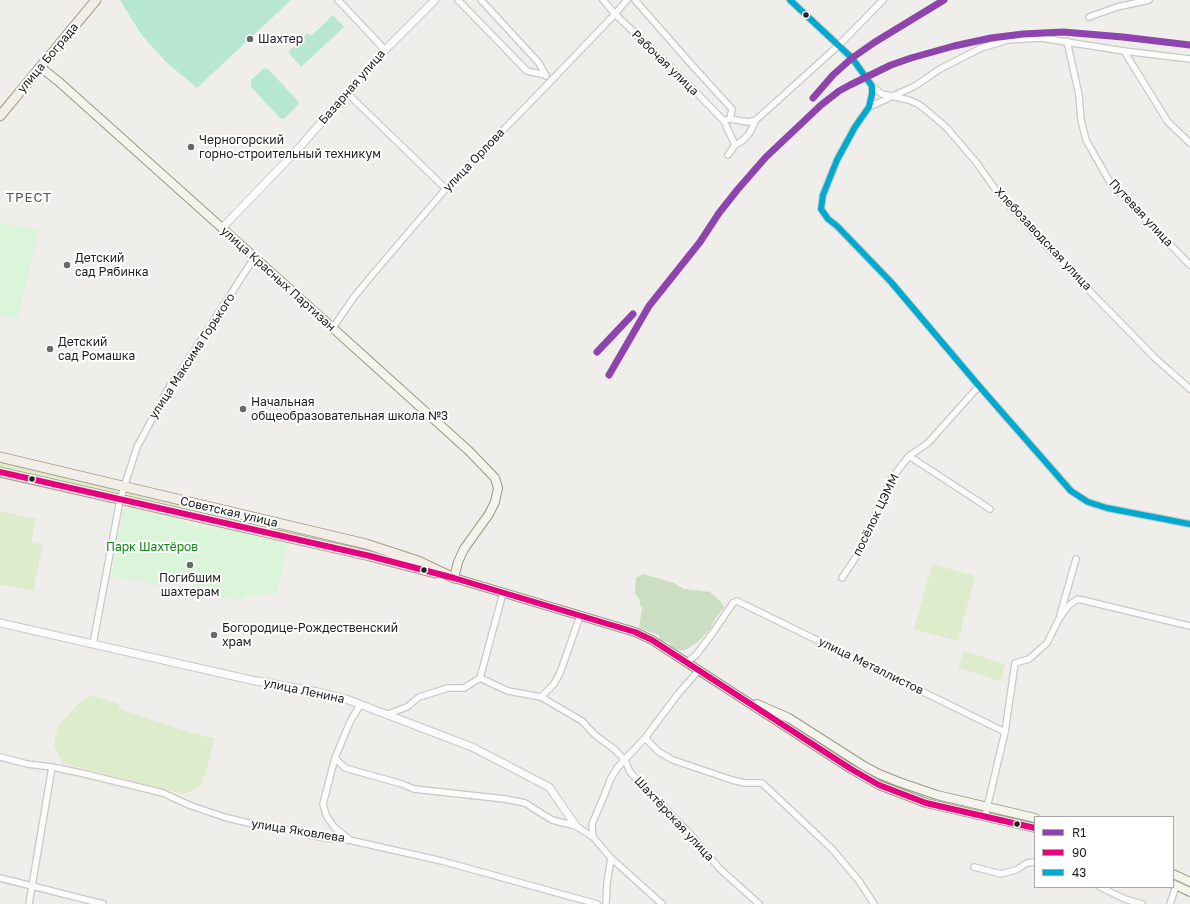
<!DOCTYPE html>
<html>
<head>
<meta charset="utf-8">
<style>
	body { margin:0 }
	#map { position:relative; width:1190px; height:904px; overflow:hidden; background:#f0eeeb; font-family:"Golos Text",sans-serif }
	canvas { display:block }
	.legend { position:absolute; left:1034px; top:816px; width:140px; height:72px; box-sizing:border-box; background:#fff; border:1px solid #a7a7a7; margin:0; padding:5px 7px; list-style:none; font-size:12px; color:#222 }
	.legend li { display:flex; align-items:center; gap:8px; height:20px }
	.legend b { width:20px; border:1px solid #a7a7a7 }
</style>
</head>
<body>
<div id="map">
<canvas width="1190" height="904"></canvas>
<ul class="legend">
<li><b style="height:5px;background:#8e44ad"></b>R1</li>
<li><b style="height:5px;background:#e5007d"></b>90</li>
<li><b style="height:5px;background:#00a9ce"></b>43</li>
</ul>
</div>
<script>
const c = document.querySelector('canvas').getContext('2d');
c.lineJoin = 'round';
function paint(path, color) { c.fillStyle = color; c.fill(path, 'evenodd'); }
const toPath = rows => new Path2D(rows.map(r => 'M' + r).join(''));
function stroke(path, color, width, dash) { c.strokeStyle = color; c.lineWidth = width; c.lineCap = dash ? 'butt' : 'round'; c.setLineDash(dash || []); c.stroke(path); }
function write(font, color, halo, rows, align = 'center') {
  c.font = font + ' "Golos Text",sans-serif'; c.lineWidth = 4; c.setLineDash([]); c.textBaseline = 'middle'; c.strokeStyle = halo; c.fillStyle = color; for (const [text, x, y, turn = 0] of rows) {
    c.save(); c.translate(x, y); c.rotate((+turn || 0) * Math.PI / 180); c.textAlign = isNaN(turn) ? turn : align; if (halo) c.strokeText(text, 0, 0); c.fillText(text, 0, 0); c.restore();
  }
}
paint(toPath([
	[0,460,118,487,116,495,0,469],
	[128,490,364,547,363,550,127,498],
	[0,511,36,519,31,542,43,545,33,591,0,584],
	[932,564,975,576,958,641,914,629],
	[964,651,1005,664,1000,681,958,668],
	[90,695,119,704,119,709,191,733,215,738,202,785,196,789,183,794,62,763,54,744,58,726,78,704],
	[781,719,801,729,867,772,888,782,949,802,948,805,931,800,894,788,871,777,817,744]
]), '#ddeccb');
paint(toPath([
	[643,574,674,583,684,589,710,592,721,602,724,607,713,622,711,628,698,642,687,649,680,651,671,648,669,642,661,641,659,635,639,628,642,608,640,605,640,600,635,594,636,578]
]), '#cbdec1');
paint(toPath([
	[0,223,39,229,17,319,0,316],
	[124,507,178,518,181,522,212,529,217,527,288,543,277,593,245,596,244,600,194,592,194,581,169,576,160,586,111,576]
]), '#daf5da');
paint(toPath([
	[120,0,291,0,197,88,166,62,141,34],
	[333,15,344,27,301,67,288,52,308,33,311,36],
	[266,68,269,70,297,100,299,103,297,106,285,118,282,119,279,117,251,87,251,80,263,69]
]), '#b7e6d2');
const minor = toPath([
	[338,0,385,50],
	[458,0,527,71,546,75],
	[481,0,539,63,546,76],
	[603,0,615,14,694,90,724,121,730,119],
	[635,0,691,64,732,109,730,119,748,122,756,120,839,45,883,0],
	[790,0,852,58,872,86,872,94,869,107,855,127,837,160,823,195,821,209,828,219,837,226,891,282,979,386,1071,491,1088,502,1107,508,1190,524],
	[1089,17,1117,7,1149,0],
	[1067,41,1079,95,1081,120,1086,140,1111,184,1190,265],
	[1124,51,1168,122,1190,143],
	[872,86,882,94,909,100,918,104,926,110,946,127,976,162,998,193,1043,243,1155,358,1190,389],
	[347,93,446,189],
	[869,107,915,86,940,69,981,48,1008,40,1041,38,1124,51,1190,59],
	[724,121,735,145,742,141,749,134,756,120],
	[728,155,735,145],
	[332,329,354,297,373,274,443,192,548,84,615,14,627,0],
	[909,456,990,509],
	[842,578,858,554,891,479,909,456,928,443,979,386],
	[503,593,480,678,508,691,541,697,582,721,595,735,614,749,625,760,630,772,692,836,720,869,759,904],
	[1060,615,1076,559],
	[93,644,120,500,137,447,171,384,185,365,254,258],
	[687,662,696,655,712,634,733,603,737,601,1005,732],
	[541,697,554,684,560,673,580,616],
	[388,714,407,707,419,697,448,688,464,688,480,678],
	[645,738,659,752,673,760,732,780,745,783,762,783,832,849,859,881,874,904],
	[0,757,27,764,52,767,81,773,163,793,189,805,224,817,261,826,287,830,325,838,349,840,442,861,597,904],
	[335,758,345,768,402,784,414,789,505,799,525,803,552,820,576,826,593,837,611,858,662,904],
	[985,816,1005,732,1015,663,1029,659,1047,643,1059,619,1069,605,1078,599,1190,626],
	[593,837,592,824,604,796,610,780,617,768,645,738,678,694,699,670],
	[349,839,334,827,326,815,323,804,335,758,350,722,360,705],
	[974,867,1001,874,1016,870,1027,863,1035,862],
	[0,878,103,904],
	[1100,887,1125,899,1142,904],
	[29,904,52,767],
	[606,904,607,883,611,858],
	[1170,904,1176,886]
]);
const tertiary = toPath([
	[222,228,298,149,385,50,435,0],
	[0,623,251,680,318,692,346,699,472,747,549,787,576,826]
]);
const secondary = toPath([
	[40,67,58,81,222,228,469,451,495,478,498,488,495,502,489,514,464,549,458,562,454,578,635,632,652,640,851,769,879,785,926,803,1035,828],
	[757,704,789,718,864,766,879,774,899,782,937,795,1035,818],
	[1173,874,1190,882],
	[1173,884,1190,892]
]);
const primary = toPath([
	[0,116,96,0],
	[0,457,366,544,418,561,454,578],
	[0,472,370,556,435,573]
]);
stroke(minor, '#c9c8c7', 8);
stroke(tertiary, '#c9c8c7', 9);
stroke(secondary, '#999a82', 10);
stroke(primary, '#a79c86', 11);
stroke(minor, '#fdfcfc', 5.5);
stroke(tertiary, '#fdfcfc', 7);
stroke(secondary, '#f4f4ed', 8);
stroke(primary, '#f3ede7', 9);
stroke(toPath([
	[0,472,370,556,454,578,635,632,652,640,851,769,879,785,926,803,1035,828]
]), '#e5007d', 6);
stroke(toPath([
	[790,0,852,58,872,86,872,94,869,107,855,127,837,160,823,195,821,209,828,219,837,226,891,282,979,386,1071,491,1088,502,1107,508,1190,524]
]), '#00a9ce', 6);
stroke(toPath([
	[813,98,833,75,852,58,875,42,944,0],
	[597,352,633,314],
	[609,375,649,306,700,242,719,213,738,189,766,157,821,105,839,91,850,85,891,65,911,58,954,46,991,38,1023,34,1063,32,1123,37,1190,45]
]), '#8e44ad', 7);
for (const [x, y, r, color] of [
	[806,15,3.5,"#222"],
	[250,39,4,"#6a6968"],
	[191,147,4,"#6a6968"],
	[67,265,4,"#6a6968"],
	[50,349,4,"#6a6968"],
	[243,409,4,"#6a6968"],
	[32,479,3.5,"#222"],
	[190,565,4,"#6a6968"],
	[424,570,3.5,"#222"],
	[214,635,4,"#6a6968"],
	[1017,824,3.5,"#222"]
]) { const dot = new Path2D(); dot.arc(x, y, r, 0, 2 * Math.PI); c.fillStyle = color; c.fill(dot); stroke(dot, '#fff', 1.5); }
write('12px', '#222', '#fff', [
	["Шахтер",258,39],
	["Черногорский",199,140],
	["горно-строительный техникум",199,154],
	["Детский",75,258],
	["сад Рябинка",75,272],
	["Детский",58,342],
	["сад Ромашка",58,356],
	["Начальная",251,402],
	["общеобразовательная школа №3",251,416],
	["Погибшим",190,578,"center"],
	["шахтерам",190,592,"center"],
	["Богородице-Рождественский",222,628],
	["храм",222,642]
], 'left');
write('12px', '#222', '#fff', [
	["улица Бограда",48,58,-50],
	["Рабочая улица",665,63,44],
	["Базарная улица",352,87,-49],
	["улица Орлова",474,160,-46],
	["Путевая улица",1141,213,47],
	["Хлебозаводская улица",1043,239,47],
	["улица Красных Партизан",278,279,42],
	["улица Максима Горького",192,356,-57],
	["Советская улица",229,512,13],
	["посёлок ЦЭММ",876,515,-64],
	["улица Металлистов",871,666,26],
	["улица Ленина",304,691,12],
	["Шахтёрская улица",674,819,47],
	["улица Яковлева",298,831,9]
]);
write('12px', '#0c8416', '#fff', [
	["Парк Шахтёров",152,547]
]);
c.letterSpacing = '1px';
write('13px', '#555', '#fff', [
	["ТРЕСТ",29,198]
]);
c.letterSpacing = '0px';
</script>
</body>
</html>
